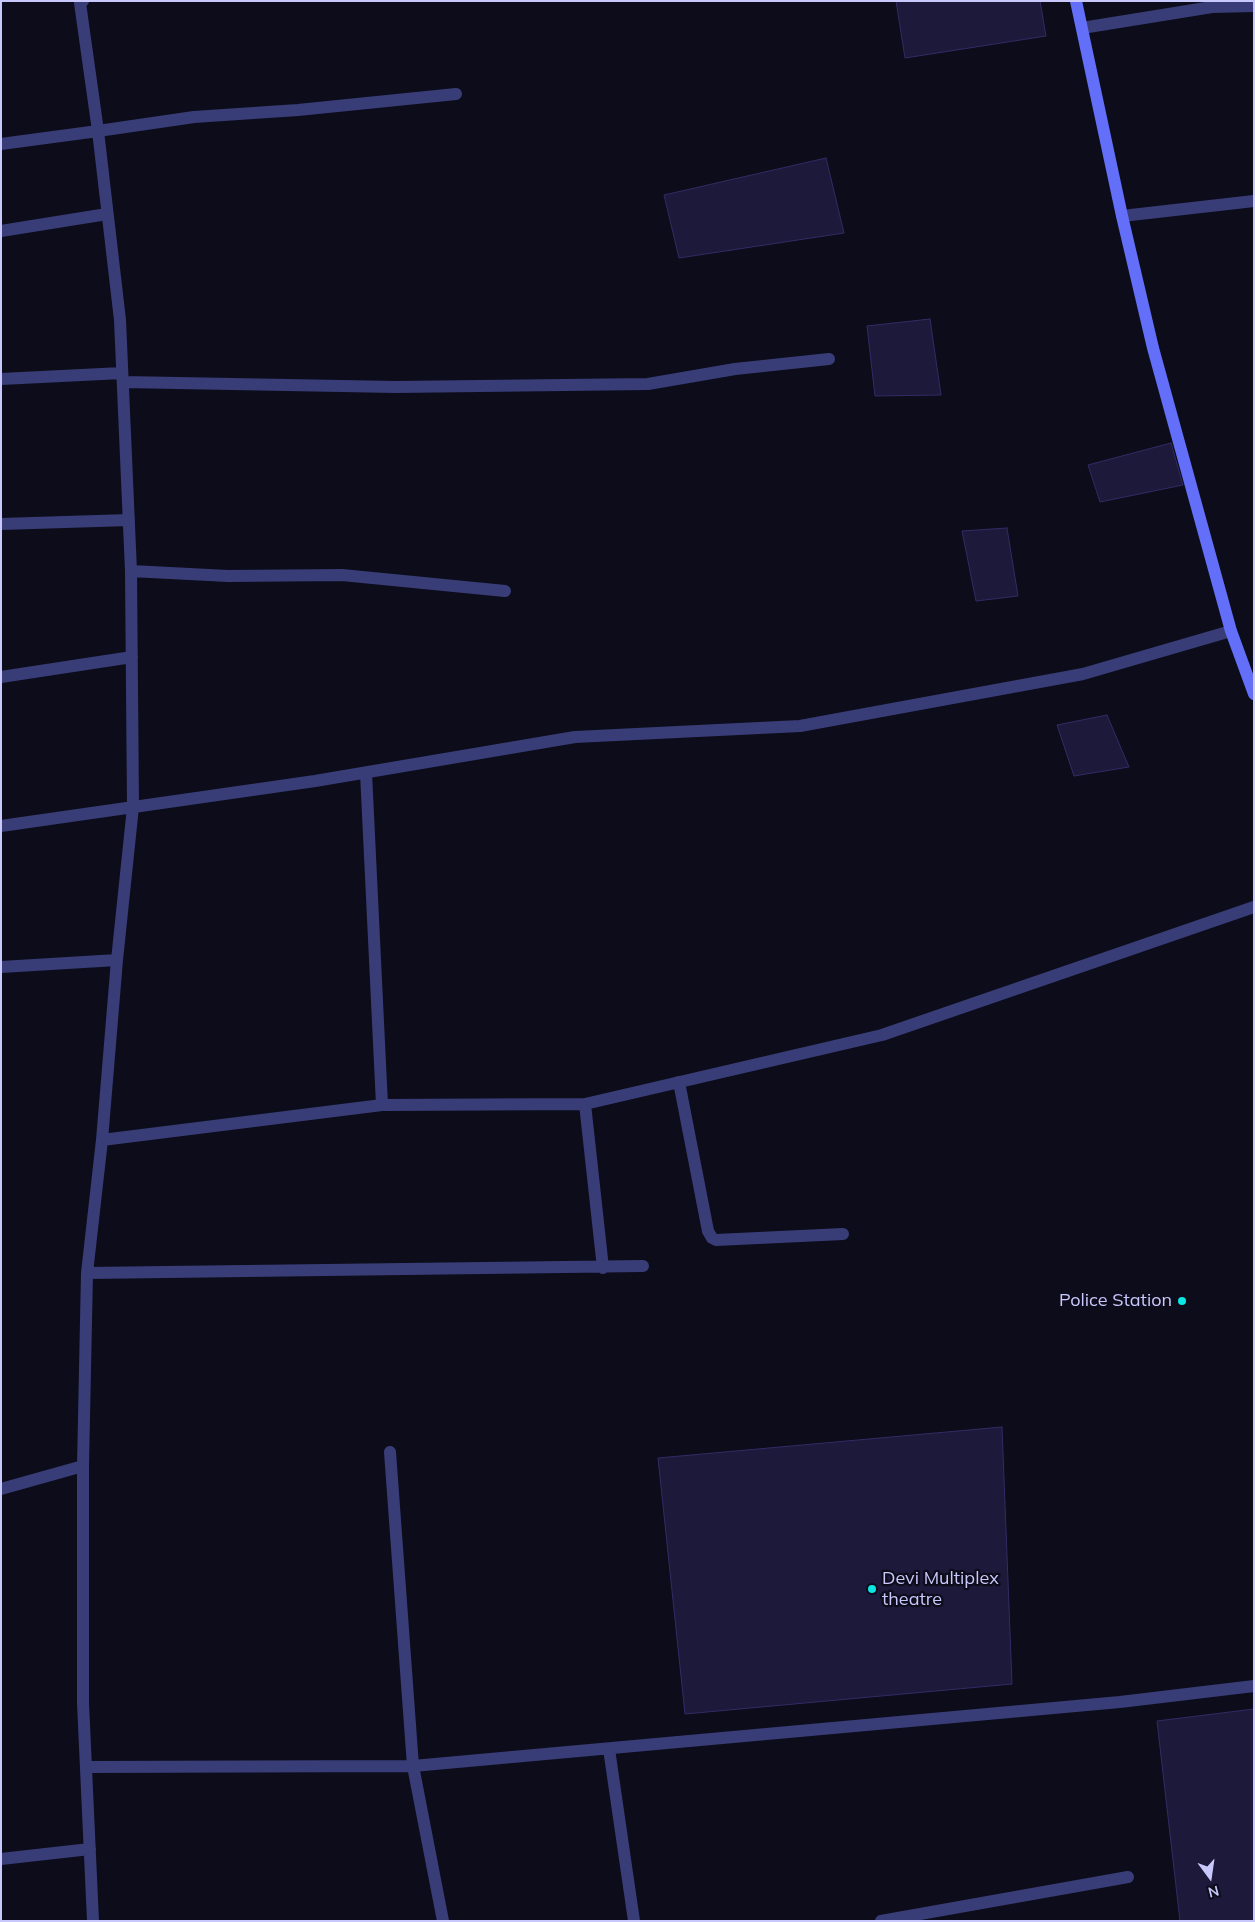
<!DOCTYPE html>
<html>
<head>
<meta charset="utf-8">
<style>
	body { margin:0 }
	#map { position:relative; width:1255px; height:1922px; overflow:hidden; background:#0d0c1b; font-family:Mulish,sans-serif }
	canvas { display:block }
	.frame { position:absolute; inset:0; border:2px solid #c8c8fc; pointer-events:none }
	.north { position:absolute; left:1185px; top:1852px; width:50px; height:50px; -webkit-text-stroke:4px #0d0c1b; paint-order:stroke; rotate:166deg; font-size:14px; font-weight:700; line-height:20px; text-align:center; color:#c8c8fc }
	.north::after { content:''; display:block; margin:auto; width:18px; height:22px; background:#c8c8fc; clip-path:polygon(50% 0,100% 100%,50% 72%,0 100%) }
</style>
</head>
<body>
<div id="map">
<canvas width="1255" height="1922"></canvas>
<div class="frame"></div>
<div class="north">N</div>
</div>
<script>
const c = document.querySelector('canvas').getContext('2d');
c.lineJoin = 'round';
function paint(path, color) { c.fillStyle = color; c.fill(path, 'evenodd'); }
const toPath = rows => new Path2D(rows.map(r => 'M' + r).join(''));
function stroke(path, color, width, dash) { c.strokeStyle = color; c.lineWidth = width; c.lineCap = dash ? 'butt' : 'round'; c.setLineDash(dash || []); c.stroke(path); }
function write(font, color, halo, rows, align = 'center') {
  c.font = font + ' Mulish,sans-serif'; c.lineWidth = 4.5; c.setLineDash([]); c.textBaseline = 'middle'; c.strokeStyle = halo; c.fillStyle = color; for (const [text, x, y, turn = 0] of rows) {
    c.save(); c.translate(x, y); c.rotate((+turn || 0) * Math.PI / 180); c.textAlign = isNaN(turn) ? turn : align; if (halo) c.strokeText(text, 0, 0); c.fillText(text, 0, 0); c.restore();
  }
}
const building = toPath([
	[896,1,1040,1,1046,36,905,58,896,1],
	[826,158,844,233,679,258,664,195,826,158],
	[930,319,941,395,875,396,867,326,930,319],
	[1171,443,1183,485,1100,502,1088,465,1171,443],
	[1007,528,1018,596,976,601,962,531,1007,528],
	[1107,715,1129,767,1074,776,1057,725,1107,715],
	[1002,1427,1012,1684,685,1714,658,1458,1002,1427],
	[1254,1709,1254,1921,1180,1921,1157,1721,1254,1709]
]);
paint(building, '#1c193a');
stroke(building, '#312c65', 1);
stroke(toPath([
	[1082,28,1212,7,1254,6],
	[1,144,98,131,80,3,83,1],
	[1122,216,1254,201],
	[1,231,107,214],
	[1,379,122,373],
	[123,382,396,387,648,384,735,369,829,359],
	[1,524,129,520],
	[131,571,228,576,342,575,505,591],
	[1,677,132,657],
	[366,773,382,1105],
	[1,826,315,781,575,737,800,726,1083,674,1231,631],
	[1,967,117,960],
	[679,1082,708,1231,712,1238,716,1240,843,1234],
	[585,1104,603,1268],
	[102,1140,117,960,133,807,131,571,120,320,98,131,194,117,298,110,456,94],
	[87,1273,643,1266],
	[1,1489,83,1466],
	[609,1749,634,1921],
	[86,1767,413,1766,390,1452],
	[1,1859,90,1849],
	[93,1921,83,1703,83,1466,87,1273,102,1140,382,1105,585,1104,882,1035,1254,907],
	[443,1921,413,1766,1120,1702,1254,1686],
	[881,1921,1128,1877]
]), '#393d77', 12);
stroke(toPath([
	[1076,1,1122,216,1153,348,1231,631,1254,694]
]), '#636ff8', 12);
for (const [x, y, r, color] of [
	[1182,1301,5,"#0be5e4"],
	[872,1589,5,"#0be5e4"]
]) { const dot = new Path2D(); dot.arc(x, y, r, 0, 2 * Math.PI); c.fillStyle = color; c.fill(dot); stroke(dot, '#0d0c1b', 2); }
write('18px', '#c8c8fc', '#0d0c1b', [
	["Police Station",1172,1301],
	["Devi Multiplex",882,1579,"left"],
	["theatre",882,1600,"left"]
], 'right');
</script>
</body>
</html>
